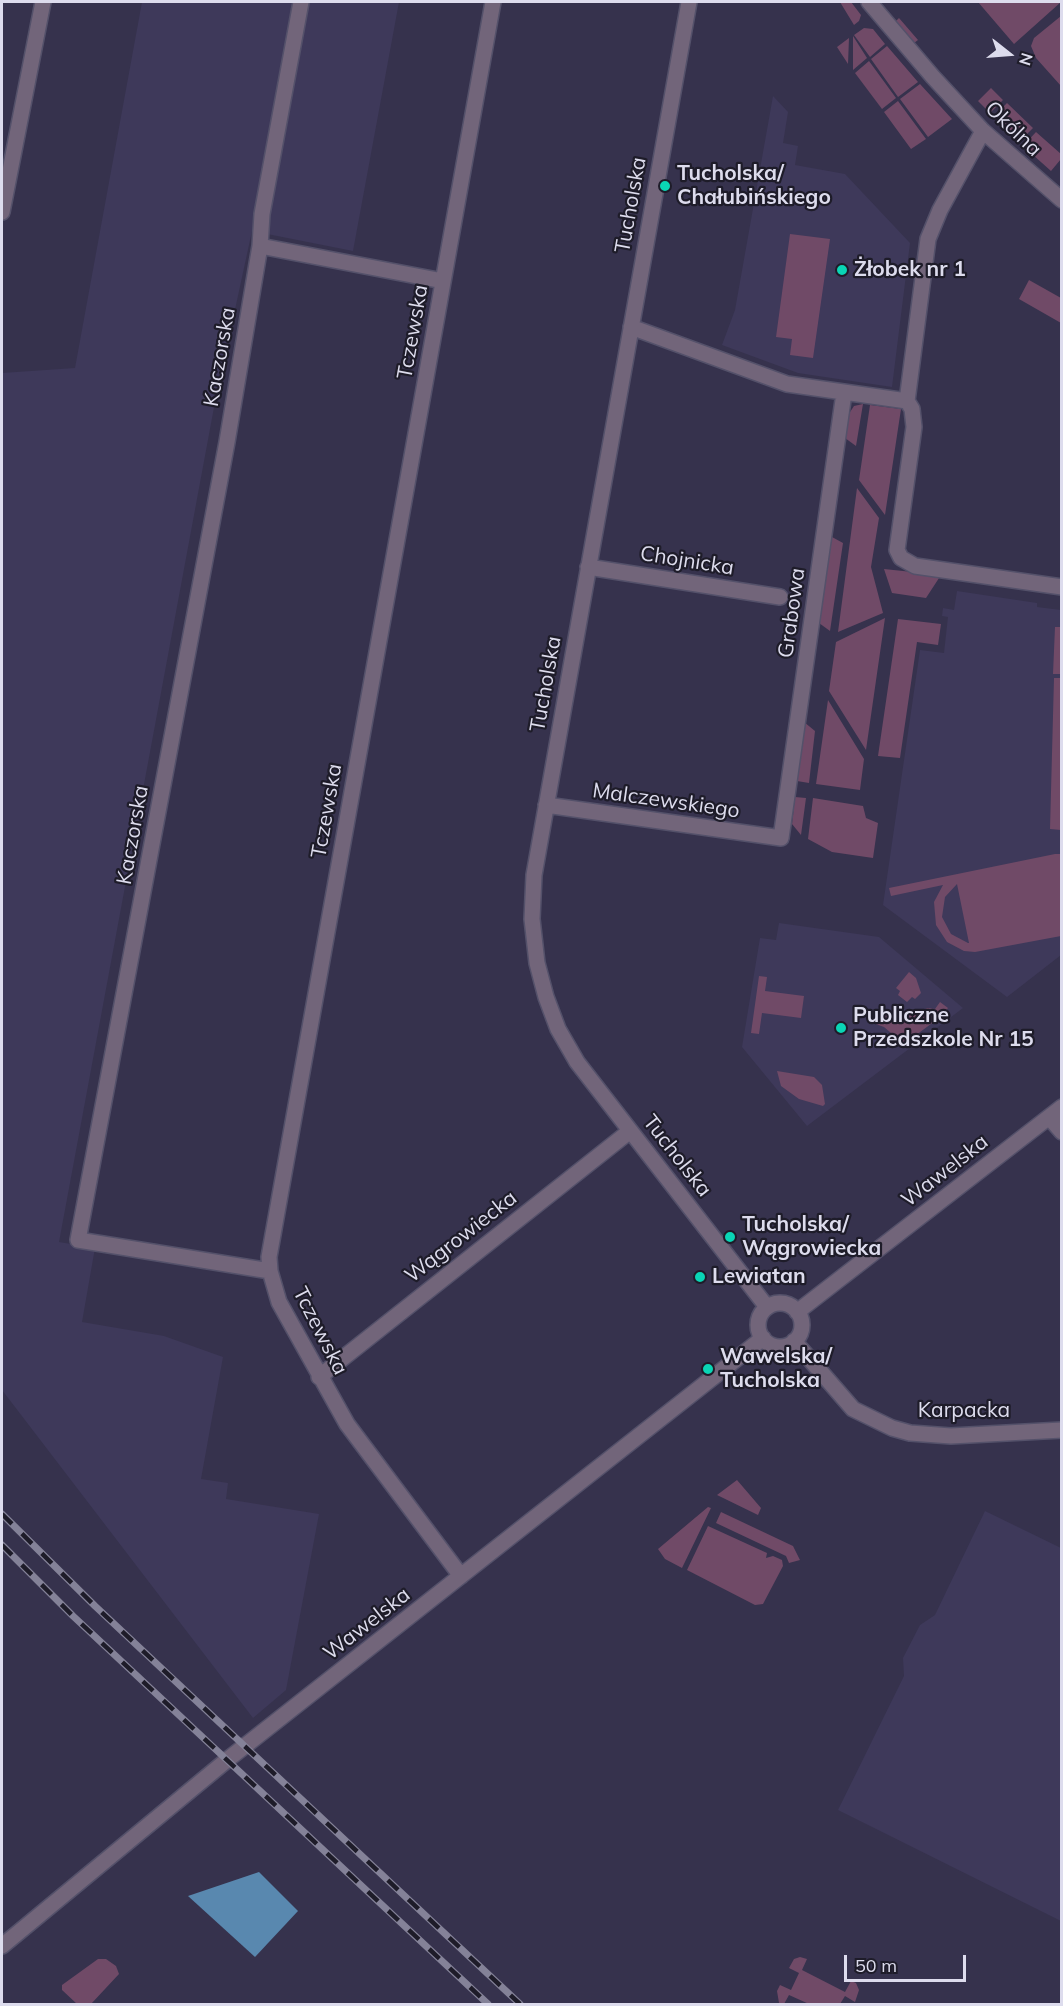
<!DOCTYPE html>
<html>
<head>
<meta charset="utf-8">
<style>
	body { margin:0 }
	#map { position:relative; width:1063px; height:2006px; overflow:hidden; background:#36324d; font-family:Mulish,sans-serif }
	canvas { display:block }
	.frame { position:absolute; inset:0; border:3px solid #dddced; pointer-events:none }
	.north { position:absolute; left:979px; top:24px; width:60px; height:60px; -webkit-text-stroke:4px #1e1c29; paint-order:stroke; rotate:107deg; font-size:16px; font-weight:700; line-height:24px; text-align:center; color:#dddced }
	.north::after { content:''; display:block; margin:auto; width:21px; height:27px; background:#dddced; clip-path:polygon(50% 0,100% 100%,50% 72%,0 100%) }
	.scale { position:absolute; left:844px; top:1955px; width:122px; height:27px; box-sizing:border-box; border:3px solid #dddced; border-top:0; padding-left:8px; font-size:18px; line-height:21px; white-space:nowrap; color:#dddced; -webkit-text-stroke:4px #1e1c29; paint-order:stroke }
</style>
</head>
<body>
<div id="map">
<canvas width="1063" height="2006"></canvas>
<div class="frame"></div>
<div class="north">N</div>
<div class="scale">50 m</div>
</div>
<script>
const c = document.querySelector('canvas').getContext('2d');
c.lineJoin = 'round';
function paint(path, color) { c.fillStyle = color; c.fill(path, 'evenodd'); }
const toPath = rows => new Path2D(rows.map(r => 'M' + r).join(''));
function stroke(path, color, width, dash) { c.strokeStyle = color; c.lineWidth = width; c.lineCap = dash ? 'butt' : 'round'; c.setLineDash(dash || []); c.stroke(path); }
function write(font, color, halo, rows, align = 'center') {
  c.font = font + ' Mulish,sans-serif'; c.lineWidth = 4.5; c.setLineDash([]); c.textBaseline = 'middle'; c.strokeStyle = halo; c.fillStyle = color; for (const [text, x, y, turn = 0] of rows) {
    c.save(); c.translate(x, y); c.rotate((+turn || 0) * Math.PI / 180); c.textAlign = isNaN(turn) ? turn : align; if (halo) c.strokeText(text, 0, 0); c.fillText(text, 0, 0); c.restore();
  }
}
paint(toPath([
	[142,2,399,2,353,251,252,231,215,402,59,1242,95,1248,82,1322,164,1336,223,1357,201,1479,228,1483,226,1499,319,1514,286,1690,253,1718,2,1390,2,373,75,368],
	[773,96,788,112,783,143,798,146,795,165,845,174,910,243,892,387,798,373,722,345,735,310],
	[957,591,1037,603,1037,607,1061,610,1061,955,1007,997,883,905,920,650,944,653,948,617,942,616,943,608,954,610],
	[779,923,879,937,963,1008,807,1126,742,1047,760,938,776,940],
	[985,1511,1061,1548,1061,1921,838,1810,904,1676,903,1658,920,1625,935,1615]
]), '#3e395a');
paint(toPath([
	[840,2,851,2,861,15,859,21,854,25],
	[978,2,1061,2,1014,44],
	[1061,16,1061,86,1036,58,1031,46,1034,38],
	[899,18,918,40,914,43,895,22],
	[864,28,873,29,885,44,870,57,854,35],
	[853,36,867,58,853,70],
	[849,38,848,64,837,47],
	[887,46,918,82,898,97,871,59],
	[869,61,896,98,882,109,855,73],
	[920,84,952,119,928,137,900,99],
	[991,88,1003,100,990,113,978,101],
	[898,101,926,139,911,149,884,112],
	[1007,103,1033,128,1019,142,993,117],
	[1036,132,1061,154,1061,159,1051,171,1023,146],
	[790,234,830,239,813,358,790,355,792,339,776,337],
	[1029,280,1061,298,1061,323,1019,299],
	[863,404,856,446,845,438,848,415,854,406],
	[870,405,901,409,885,515,859,480],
	[857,488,879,518,871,567,883,613,838,632],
	[832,537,843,543,830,631,819,623],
	[884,569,941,575,926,598,892,593],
	[885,618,866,750,829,691,836,642],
	[898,619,941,624,938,645,917,642,900,758,878,756],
	[1055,627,1061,627,1061,674,1053,674],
	[1054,678,1061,678,1061,830,1050,829],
	[828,700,864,759,860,790,816,784],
	[804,722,815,731,809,783,797,781],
	[795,797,806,798,801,835,792,824],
	[813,798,863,806,866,818,878,823,873,858,832,852,808,839],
	[1055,854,1061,854,1061,936,975,952,964,951,947,942,936,925,934,902,943,885,891,896,889,888],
	[957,884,969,943,968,943,951,934,942,917,945,897],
	[909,972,916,978,921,993,915,999,912,997,907,1002,898,995,900,991,896,988],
	[759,976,767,977,765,991,804,996,801,1018,762,1013,759,1034,751,1033],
	[940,1002,948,1008,943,1015,904,1044,884,1027,870,1022,873,1010,899,1018,907,1013,918,1014,927,1008,935,1009],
	[777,1071,814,1077,822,1085,825,1104,823,1106,799,1099,781,1086],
	[737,1480,761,1508,758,1515,717,1495],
	[708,1507,711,1508,682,1568,665,1559,658,1549],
	[721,1512,793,1546,800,1560,789,1563,786,1556,716,1523],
	[708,1526,767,1553,766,1558,773,1556,782,1560,783,1566,763,1604,755,1605,687,1570],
	[800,1957,807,1959,802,1970,845,1992,851,1981,856,1983,859,1990,855,2002,845,1996,840,2004,809,2004,789,1995,784,2004,779,2003,777,1991,780,1985,791,1990,799,1973,789,1968,794,1959],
	[98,1959,106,1959,116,1966,119,1974,91,2004,77,2004,62,1990,62,1985]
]), '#704a67');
paint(toPath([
	[259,1872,298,1911,255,1957,188,1896]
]), '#5988af');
const minor = toPath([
	[689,2,534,875,532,919,537,963,546,997,558,1029,577,1062,767,1307],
	[869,2,933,77,983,131,1062,200],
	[983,131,940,210,928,239,907,401,912,409,914,427,897,550,901,558,915,566,1062,587],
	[2,212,43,2],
	[260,246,443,281],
	[631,327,787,384,907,401],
	[588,567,780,597],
	[546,805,781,838,844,393],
	[1049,1117,1062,1132],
	[270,1271,78,1240,227,442,260,246,262,214,301,2],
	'758 1325a22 22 0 1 1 44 0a22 22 0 1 1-44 0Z',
	[797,1312,1062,1107],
	[794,1341,853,1409,892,1428,910,1433,951,1436,1062,1430],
	[319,1377,630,1131],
	[461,1576,347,1424,279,1302,270,1271,269,1257,493,2],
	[2,1946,227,1760,763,1338]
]);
stroke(minor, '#54516a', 18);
stroke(minor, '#72657a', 15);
const rail = toPath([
	[2,1514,95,1606,520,2004],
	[2,1545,73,1616,488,2004]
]);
stroke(rail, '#848298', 7);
stroke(rail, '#1e1c29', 4.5, [14]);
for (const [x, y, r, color] of [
	[665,186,6,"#0ad5b5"],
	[842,270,6,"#0ad5b5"],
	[841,1028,6,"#0ad5b5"],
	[730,1237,6,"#0ad5b5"],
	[700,1277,6,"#0ad5b5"],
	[708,1369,6,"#0ad5b5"]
]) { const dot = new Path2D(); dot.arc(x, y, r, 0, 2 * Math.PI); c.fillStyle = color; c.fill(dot); stroke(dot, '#1e1c29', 2); }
write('21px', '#dddced', '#1e1c29', [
	["Okólna",1013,129,44],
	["Tucholska",631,205,-80],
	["Tczewska",413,332,-80],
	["Kaczorska",220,357,-80],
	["Chojnicka",687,561,9],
	["Grabowa",792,613,-82],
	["Tucholska",546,684,-80],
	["Malczewskiego",666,801,8],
	["Tczewska",327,811,-80],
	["Kaczorska",133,835,-80],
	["Tucholska",677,1156,52],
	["Wawelska",945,1171,-38],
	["Wągrowiecka",461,1237,-38],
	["Tczewska",320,1331,63],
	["Karpacka",964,1411],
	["Wawelska",367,1624,-38]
]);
write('bold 21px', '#dddced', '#1e1c29', [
	["Tucholska/",677,174],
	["Chałubińskiego",677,198],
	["Żłobek nr 1",854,270],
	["Publiczne",853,1016],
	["Przedszkole Nr 15",853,1040],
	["Tucholska/",742,1225],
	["Wągrowiecka",742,1249],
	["Lewiatan",712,1277],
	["Wawelska/",720,1357],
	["Tucholska",720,1381]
], 'left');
</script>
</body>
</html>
